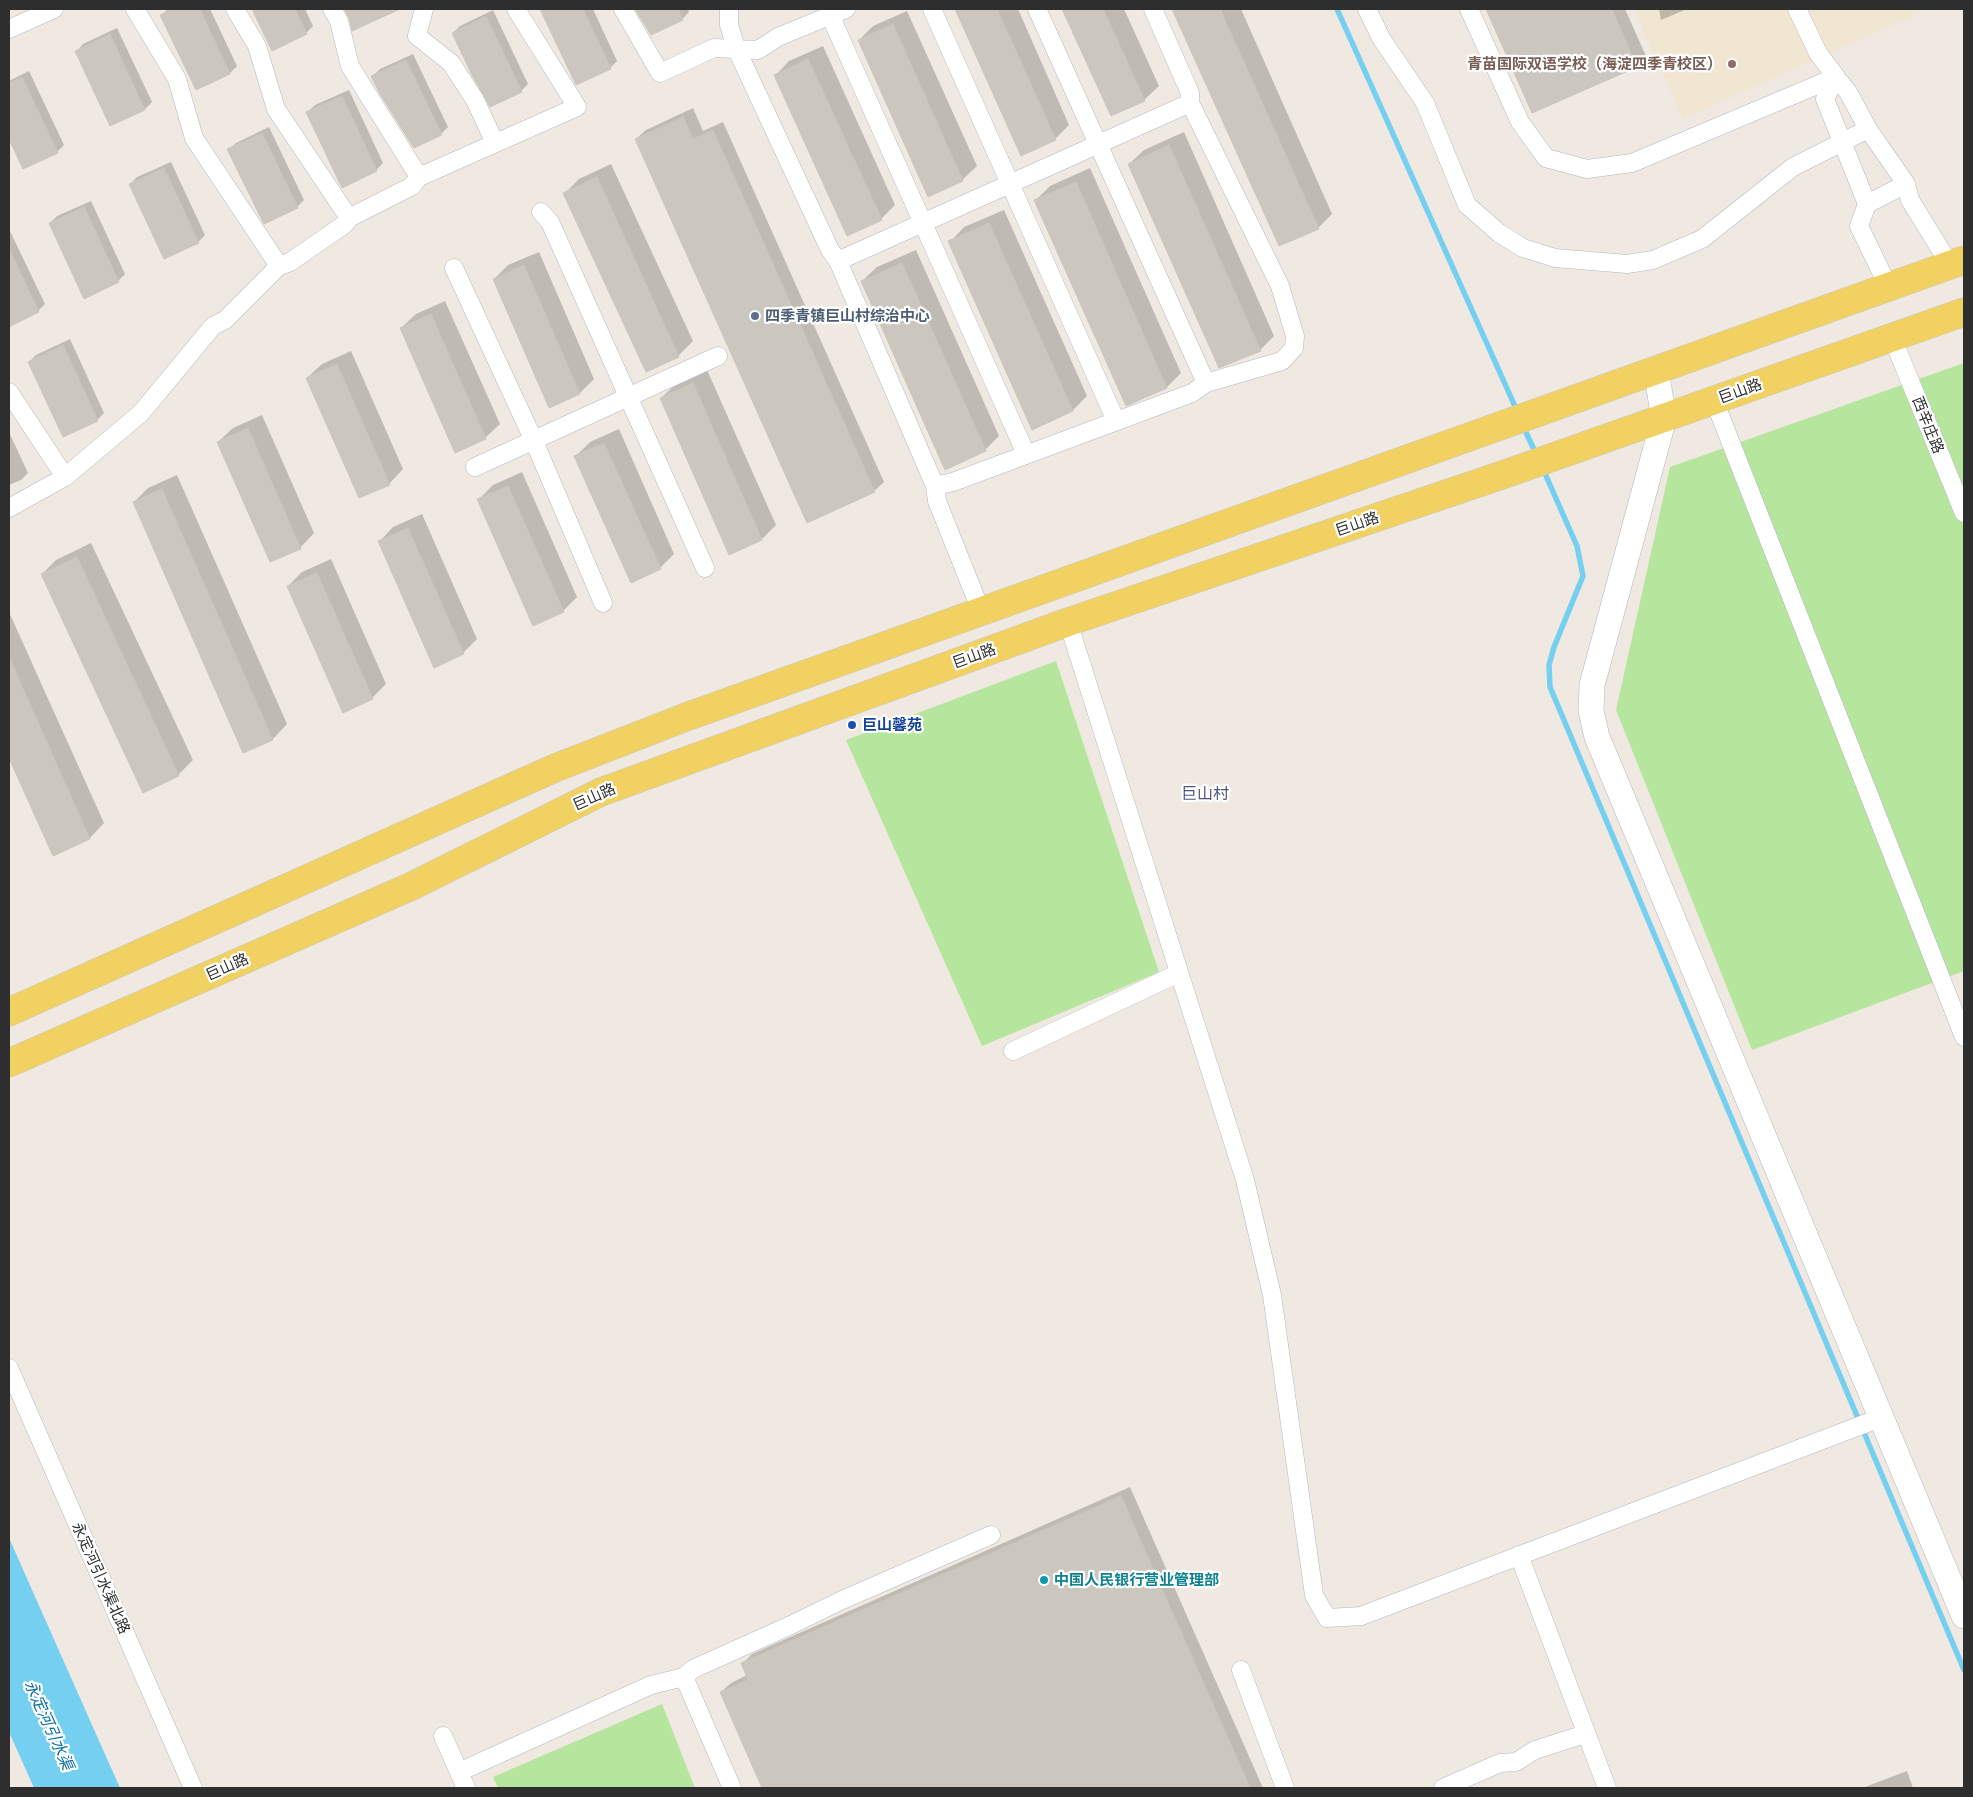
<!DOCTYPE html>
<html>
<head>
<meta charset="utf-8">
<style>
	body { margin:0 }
	#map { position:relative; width:1973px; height:1797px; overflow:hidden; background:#efe9e1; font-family:Barlow,sans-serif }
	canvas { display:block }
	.frame { position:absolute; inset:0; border:10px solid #2e2e2e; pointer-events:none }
</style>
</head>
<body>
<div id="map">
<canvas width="1973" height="1797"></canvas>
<div class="frame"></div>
</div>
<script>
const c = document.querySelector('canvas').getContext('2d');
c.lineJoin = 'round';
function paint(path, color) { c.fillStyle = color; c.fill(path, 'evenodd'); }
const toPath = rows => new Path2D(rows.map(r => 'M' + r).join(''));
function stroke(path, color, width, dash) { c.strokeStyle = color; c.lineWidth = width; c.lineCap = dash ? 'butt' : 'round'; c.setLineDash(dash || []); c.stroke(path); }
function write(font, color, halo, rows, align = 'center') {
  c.font = font + ' Barlow,"Noto Sans SC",sans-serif'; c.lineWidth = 4.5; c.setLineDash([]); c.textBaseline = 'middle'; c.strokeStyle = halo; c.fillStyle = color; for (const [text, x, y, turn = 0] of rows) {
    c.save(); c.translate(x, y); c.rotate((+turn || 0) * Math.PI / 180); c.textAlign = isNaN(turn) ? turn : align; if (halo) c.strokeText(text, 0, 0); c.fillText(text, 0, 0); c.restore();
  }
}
paint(toPath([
	[1634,9,1928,9,1683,119]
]), '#f0e6d1');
paint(toPath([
	[1964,363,1964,971,1752,1050,1616,710,1670,467],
	[1056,661,1159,972,982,1046,846,740],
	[662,1704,695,1788,498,1788,493,1777]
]), '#b6e59e');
paint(toPath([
	[9,1538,120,1788,34,1788,9,1732]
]), '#75cff0');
paint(toPath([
	[168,9,210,9,237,66,230,73,196,88,162,15],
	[254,9,305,9,313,26,306,33,273,49],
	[544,9,593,9,617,61,610,68,542,10],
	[637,9,688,9,689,12,682,19,651,34],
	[956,9,1018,9,1069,125,1055,139,1021,154],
	[1064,9,1124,9,1159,86,1144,100,1112,115],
	[1174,9,1241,9,1332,214,1318,228,1280,245],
	[1487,9,1625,9,1646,56,1637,66,1532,111],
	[1659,9,1687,9,1661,20],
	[493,10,528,84,521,91,453,33,460,26],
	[907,11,977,166,962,180,859,40,873,26],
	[117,28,152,102,145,109,111,125,77,51,83,44],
	[823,46,895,205,881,219,775,76,789,61],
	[413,54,448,127,441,134,373,76,380,69],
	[29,71,64,145,57,152,24,167,9,136,9,81],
	[349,90,383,163,376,170,308,112,315,105],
	[693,108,703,131,723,122,884,482,874,491,636,139,646,130],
	[269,127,304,200,297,207,229,150,236,143],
	[1184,132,1274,336,1260,350,1129,164,1144,150],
	[171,162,205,235,198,242,130,184,137,177],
	[611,164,693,341,678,356,646,370,565,193,579,179],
	[1090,168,1181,373,1167,387,1127,404,1036,200,1050,186],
	[91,201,125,274,118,281,50,223,57,216],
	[1004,210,1087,396,1073,410,950,242,964,227],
	[10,231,45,304,38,311,9,325,9,232],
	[916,250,999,436,985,450,862,281,877,267],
	[539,252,594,379,580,393,494,279,508,265],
	[445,301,500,424,485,438,401,328,416,314],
	[70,339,104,413,97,420,29,362,36,355],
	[351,351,403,469,389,484,307,378,322,364],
	[707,370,776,525,762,539,661,398,676,384],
	[262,415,314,533,300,548,218,442,233,428],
	[619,429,674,554,660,568,576,456,590,442],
	[9,432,28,473,21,480,9,485],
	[522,472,577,597,563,611,479,499,493,485],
	[177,475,287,724,273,739,244,751,134,502,148,488],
	[422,514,477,639,463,653,379,542,393,527],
	[91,543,193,760,178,775,144,791,42,574,56,560],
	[331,559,386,684,372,698,288,586,302,572],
	[9,612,104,823,90,838,53,854,9,755],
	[1130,1487,1263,1788,764,1788,721,1692,731,1683,747,1675,742,1664,752,1654],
	[1907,1771,1913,1788,1864,1788,1865,1787]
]), '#0003');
stroke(toPath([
	[1337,9,1518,413],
	[1523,426,1537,456],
	[1543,469,1577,546,1583,576,1554,647,1549,665,1550,687,1964,1670]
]), '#75cff0', 5.5);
const building = toPath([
	[173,9,200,9,230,74,196,90,160,15,173,9],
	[252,9,295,9,307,34,272,51,252,9],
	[344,9,400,9,352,31,349,18,344,9],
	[540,9,583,9,611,69,576,85,540,9],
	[635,9,678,9,683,20,651,35,635,9],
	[955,9,997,9,1056,140,1021,156,955,9],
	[1062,9,1103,9,1145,101,1111,116,1062,9],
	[1172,9,1220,9,1319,229,1279,246,1172,9],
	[1486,9,1612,9,1637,67,1532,113,1486,9],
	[486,16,522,92,490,107,472,75,452,33,486,16],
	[893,24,963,181,928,197,858,40,893,24],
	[110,34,145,110,110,126,75,51,110,34],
	[808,59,882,220,847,236,774,75,808,59],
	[406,60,442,135,414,148,380,94,371,76,406,60],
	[22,77,58,153,23,169,9,139,9,83,22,77],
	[342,96,377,171,342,188,306,112,342,96],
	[683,117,693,139,713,130,875,492,807,523,635,139,683,117],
	[262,133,298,208,264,224,227,149,262,133],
	[1169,145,1261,351,1219,368,1128,164,1169,145],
	[164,168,199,243,164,259,129,184,164,168],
	[597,177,679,357,646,372,563,193,597,177],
	[1076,182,1167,388,1126,406,1034,200,1076,182],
	[84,207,119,282,84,299,49,223,84,207],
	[989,223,1073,411,1032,430,948,241,989,223],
	[9,249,39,312,9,327,9,249],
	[902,263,986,451,945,470,861,281,902,263],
	[524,265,580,394,549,408,493,279,524,265],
	[431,314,486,439,455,453,400,328,431,314],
	[63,345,98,421,63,437,28,362,63,345],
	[337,364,390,485,359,498,306,378,337,364],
	[693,383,762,540,729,555,660,398,693,383],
	[248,428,301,549,270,562,217,442,248,428],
	[604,443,661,569,631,583,574,456,604,443],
	[508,486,564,612,533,626,477,499,508,486],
	[162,489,273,740,243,753,133,502,162,489],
	[408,528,464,654,434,668,378,541,408,528],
	[77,557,179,776,143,793,41,574,77,557],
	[317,573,373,699,343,713,287,586,317,573],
	[9,657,90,839,53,856,9,758,9,657],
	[1121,1496,1250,1788,762,1788,720,1692,748,1680,741,1663,1121,1496]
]);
paint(building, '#cbc7bf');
stroke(building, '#cbc5ba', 1);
const street = toPath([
	[135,9,177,79,194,138,279,266],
	[235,9,257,46,276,109,349,218],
	[332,9,339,21,350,66,419,177],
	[424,9,417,36,451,63,475,100,495,143],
	[623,9,660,73,714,48,758,50,778,37,846,9],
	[729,9,729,25,736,48,830,250,838,261,935,486,937,501,981,611],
	[932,9,1116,421],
	[1037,9,1206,383],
	[1367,9,1381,38,1425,103,1467,205,1499,233,1523,248,1555,258,1627,264,1653,260,1702,239,1793,167,1868,129],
	[1469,9,1520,122,1546,158,1587,169,1632,163,1836,77],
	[1797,9,1818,53,1836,77],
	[830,15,1026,454],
	[9,29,54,9],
	[1836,77,1832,81,1840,82,1848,92,1868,129,1906,184,1910,200,1950,265],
	[1836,77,1825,99,1867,204],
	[541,212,550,222,705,568],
	[838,261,1190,103],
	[454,268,534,441,603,603],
	[1888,286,1859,226,1867,204,1906,184],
	[1892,337,1964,513],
	[9,392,65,477],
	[1714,400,1964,1037],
	[475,467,718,356],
	[935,486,953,482,1192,393,1206,383,1282,361,1294,348,1295,336,1280,286,1190,103,1190,93,1153,9],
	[9,508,65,477,141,413,213,326,225,320,279,266,290,262,345,224,349,218,412,186,419,177,577,107,516,9],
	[1068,622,1245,1180,1272,1295,1314,1595,1327,1618,1361,1616,1880,1418],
	[1013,1051,1179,973],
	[9,1368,193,1788],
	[1519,1555,1607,1788],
	[1241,1670,1285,1788],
	[684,1677,732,1788],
	[443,1736,466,1788],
	[459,1772,651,1685,684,1677,693,1669,791,1625,840,1601,991,1535],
	[1443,1788,1500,1763,1516,1762,1535,1750,1585,1734]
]);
const secondary = toPath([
	[1656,371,1664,418,1592,685,1591,711,1597,737,1964,1616]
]);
const primary = toPath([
	[9,1012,555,768,686,717,1964,260],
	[9,1063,412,886,601,792,1068,622,1505,474,1964,312]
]);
stroke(street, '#b4b7c1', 19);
stroke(secondary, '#b4b7c1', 26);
stroke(primary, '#c9c9c9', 29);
stroke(street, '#fff', 18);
stroke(secondary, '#fff', 25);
stroke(primary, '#f2d163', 28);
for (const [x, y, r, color] of [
	[1732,64,5,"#8d6e63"],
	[755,316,5,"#5c6f8a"],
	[852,725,5,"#1a4fb4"],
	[1044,1580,5,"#0f9aa8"]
]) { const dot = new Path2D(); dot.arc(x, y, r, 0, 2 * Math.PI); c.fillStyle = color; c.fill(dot); stroke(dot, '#fff', 2); }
write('bold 15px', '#785e54', '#fff', [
	["青苗国际双语学校（海淀四季青校区）",1722,64]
], 'right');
write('bold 15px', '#4e5e75', '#fff', [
	["四季青镇巨山村综治中心",765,316]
], 'left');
write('15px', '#2e2e2e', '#fff', [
	["巨山路",1740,391,-20],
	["西辛庄路",1928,425,68],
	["巨山路",1357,524,-19],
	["巨山路",974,656,-20],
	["巨山路",594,797,-24],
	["巨山路",227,967,-24],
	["永定河引水渠北路",101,1578,66]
]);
write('bold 15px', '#164399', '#fff', [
	["巨山馨苑",862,725]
], 'left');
write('bold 15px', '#0d838f', '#fff', [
	["中国人民银行营业管理部",1054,1580]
], 'left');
write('16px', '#4d5680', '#fff', [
	["巨山村",1205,794]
]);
write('italic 16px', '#0d6fa3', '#fff', [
	["永定河引水渠",49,1725,66]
]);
</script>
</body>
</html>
